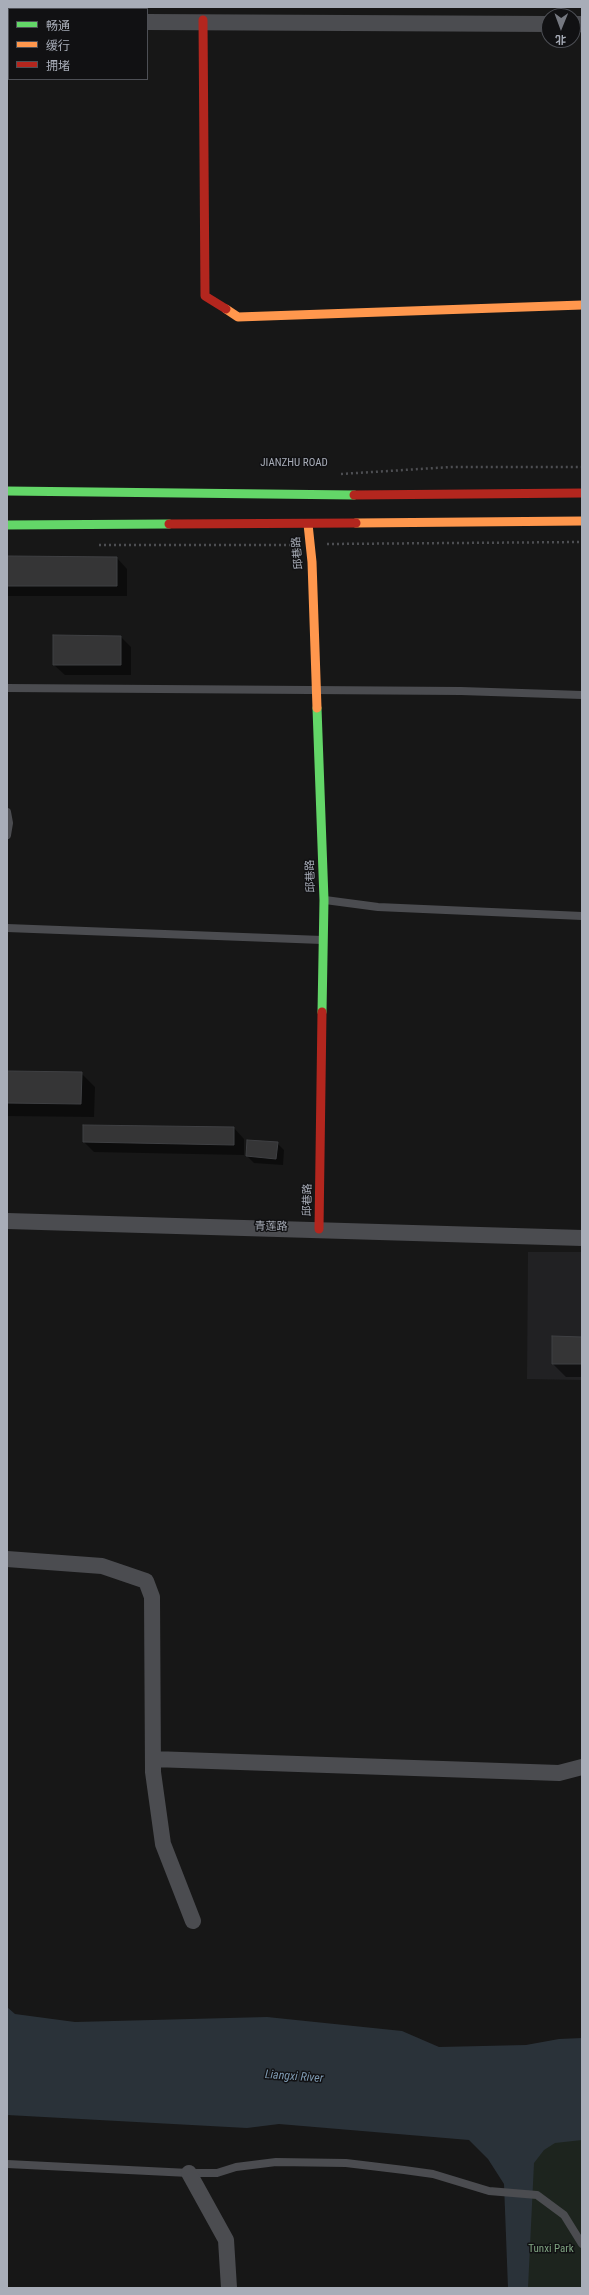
<!DOCTYPE html>
<html>
<head>
<meta charset="utf-8">
<style>
	body { margin:0 }
	#map { position:relative; width:589px; height:2295px; overflow:hidden; background:#171717; font-family:"Roboto Condensed","Noto Sans SC",sans-serif }
	canvas { display:block }
	.frame { position:absolute; inset:0; border:8px solid #a8adb8; pointer-events:none }
	.legend { position:absolute; left:8px; top:8px; width:140px; height:72px; box-sizing:border-box; background:#111113; border:1px solid #4d4f55; margin:0; padding:5px 7px; list-style:none; font-size:12px; color:#a8adb8 }
	.legend li { display:flex; align-items:center; gap:8px; height:20px }
	.legend b { width:20px; border:1px solid #4d4f55 }
	.north { position:absolute; left:541px; top:8px; width:40px; height:40px; box-sizing:border-box; background:#111113; border:1px solid #4d4f55; border-radius:50%; rotate:181deg; font-size:11px; font-weight:700; line-height:16px; text-align:center; color:#a8adb8 }
	.north::after { content:''; display:block; margin:auto; width:14px; height:18px; background:#757880; clip-path:polygon(50% 0,100% 100%,50% 72%,0 100%) }
</style>
</head>
<body>
<div id="map">
<canvas width="589" height="2295"></canvas>
<div class="frame"></div>
<ul class="legend">
<li><b style="height:5px;background:#63d668"></b>畅通</li>
<li><b style="height:5px;background:#ff974d"></b>缓行</li>
<li><b style="height:5px;background:#b3261e"></b>拥堵</li>
</ul>
<div class="north">北</div>
</div>
<script>
const c = document.querySelector('canvas').getContext('2d');
c.lineJoin = 'round';
function paint(path, color) { c.fillStyle = color; c.fill(path, 'evenodd'); }
const toPath = rows => new Path2D(rows.map(r => 'M' + r).join(''));
function stroke(path, color, width, dash) { c.strokeStyle = color; c.lineWidth = width; c.lineCap = dash ? 'butt' : 'round'; c.setLineDash(dash || []); c.stroke(path); }
function write(font, color, halo, rows, align = 'center') {
  c.font = font + ' "Roboto Condensed","Noto Sans SC",sans-serif'; c.lineWidth = 3; c.setLineDash([]); c.textBaseline = 'middle'; c.strokeStyle = halo; c.fillStyle = color; for (const [text, x, y, turn = 0] of rows) {
    c.save(); c.translate(x, y); c.rotate((+turn || 0) * Math.PI / 180); c.textAlign = isNaN(turn) ? turn : align; if (halo) c.strokeText(text, 0, 0); c.fillText(text, 0, 0); c.restore();
  }
}
paint(toPath([
	[528,1252,582,1252,582,1380,527,1379]
]), '#212123');
paint(toPath([
	[582,2125,582,2288,519,2288,522,2127]
]), '#1d241e');
paint(toPath([
	[7,2007,15,2014,75,2022,267,2017,402,2031,439,2047,526,2045,559,2039,582,2038,582,2140,555,2143,544,2150,534,2163,528,2288,508,2288,504,2184,488,2159,469,2140,279,2124,247,2128,7,2115]
]), '#2a3239');
paint(toPath([
	[7,557,117,558,127,569,127,596,7,596],
	[121,637,131,647,131,675,65,675,54,665],
	[7,1072,81,1073,95,1087,94,1117,7,1116],
	[234,1128,244,1139,244,1155,94,1152,84,1142],
	[277,1143,284,1150,283,1165,254,1163,247,1156],
	[582,1338,582,1377,566,1377,553,1364]
]), '#0007');
const building = toPath([
	[7,556,117,557,117,586,7,586,7,556],
	[53,635,121,636,121,665,53,665,53,635],
	[7,1071,82,1072,81,1104,7,1103,7,1071],
	[83,1125,234,1127,234,1145,83,1142,83,1125],
	[247,1140,278,1142,276,1159,246,1156,247,1140],
	[552,1336,582,1337,582,1364,552,1364,552,1336]
]);
paint(building, '#353536');
stroke(building, '#3f4043', 1);
stroke(toPath([
	[341,474,451,467,582,467],
	[327,544,582,542],
	[99,545,292,545]
]), '#4d4e52', 2.5, [2, 3]);
stroke(toPath([
	[7,688,461,691,582,695],
	[7,812,9,823,7,835],
	[325,900,378,907,582,916],
	[7,928,322,940],
	[7,2164,189,2173,217,2173,236,2167,276,2162,346,2163,404,2170,433,2174,489,2191,537,2195,564,2215,582,2244]
]), '#4b4c50', 8);
stroke(toPath([
	[147,22,549,24],
	[573,24,582,24],
	[7,25,9,25],
	[7,1221,582,1238],
	[7,1559,102,1566,146,1581,152,1597,153,1772,163,1844,193,1921],
	[153,1759,559,1773,582,1767],
	[189,2173,226,2240,229,2288]
]), '#4b4c50', 16);
stroke(toPath([
	[7,491,354,495],
	[7,525,169,524],
	[317,708,324,900,322,1012]
]), '#63d668', 9);
stroke(toPath([
	[226,309,238,317,582,305],
	[356,523,582,521],
	[308,524,312,562,317,708]
]), '#ff974d', 9);
stroke(toPath([
	[203,20,205,296,226,309],
	[354,495,582,493],
	[169,524,356,523],
	[319,1229,322,1012]
]), '#b3261e', 9);
write('11px', '#a8adb8', '#111113', [
	["JIANZHU ROAD",294,463],
	["邱巷路",298,553,-95],
	["邱巷路",311,876,-92],
	["邱巷路",308,1200,-89],
	["青莲路",271,1227,1]
]);
write('11px', '#7fa381', '#111113', [
	["Tunxi Park",551,2249]
]);
write('italic 12px', '#7f9bb3', '#111113', [
	["Liangxi River",294,2077,4]
]);
</script>
</body>
</html>
